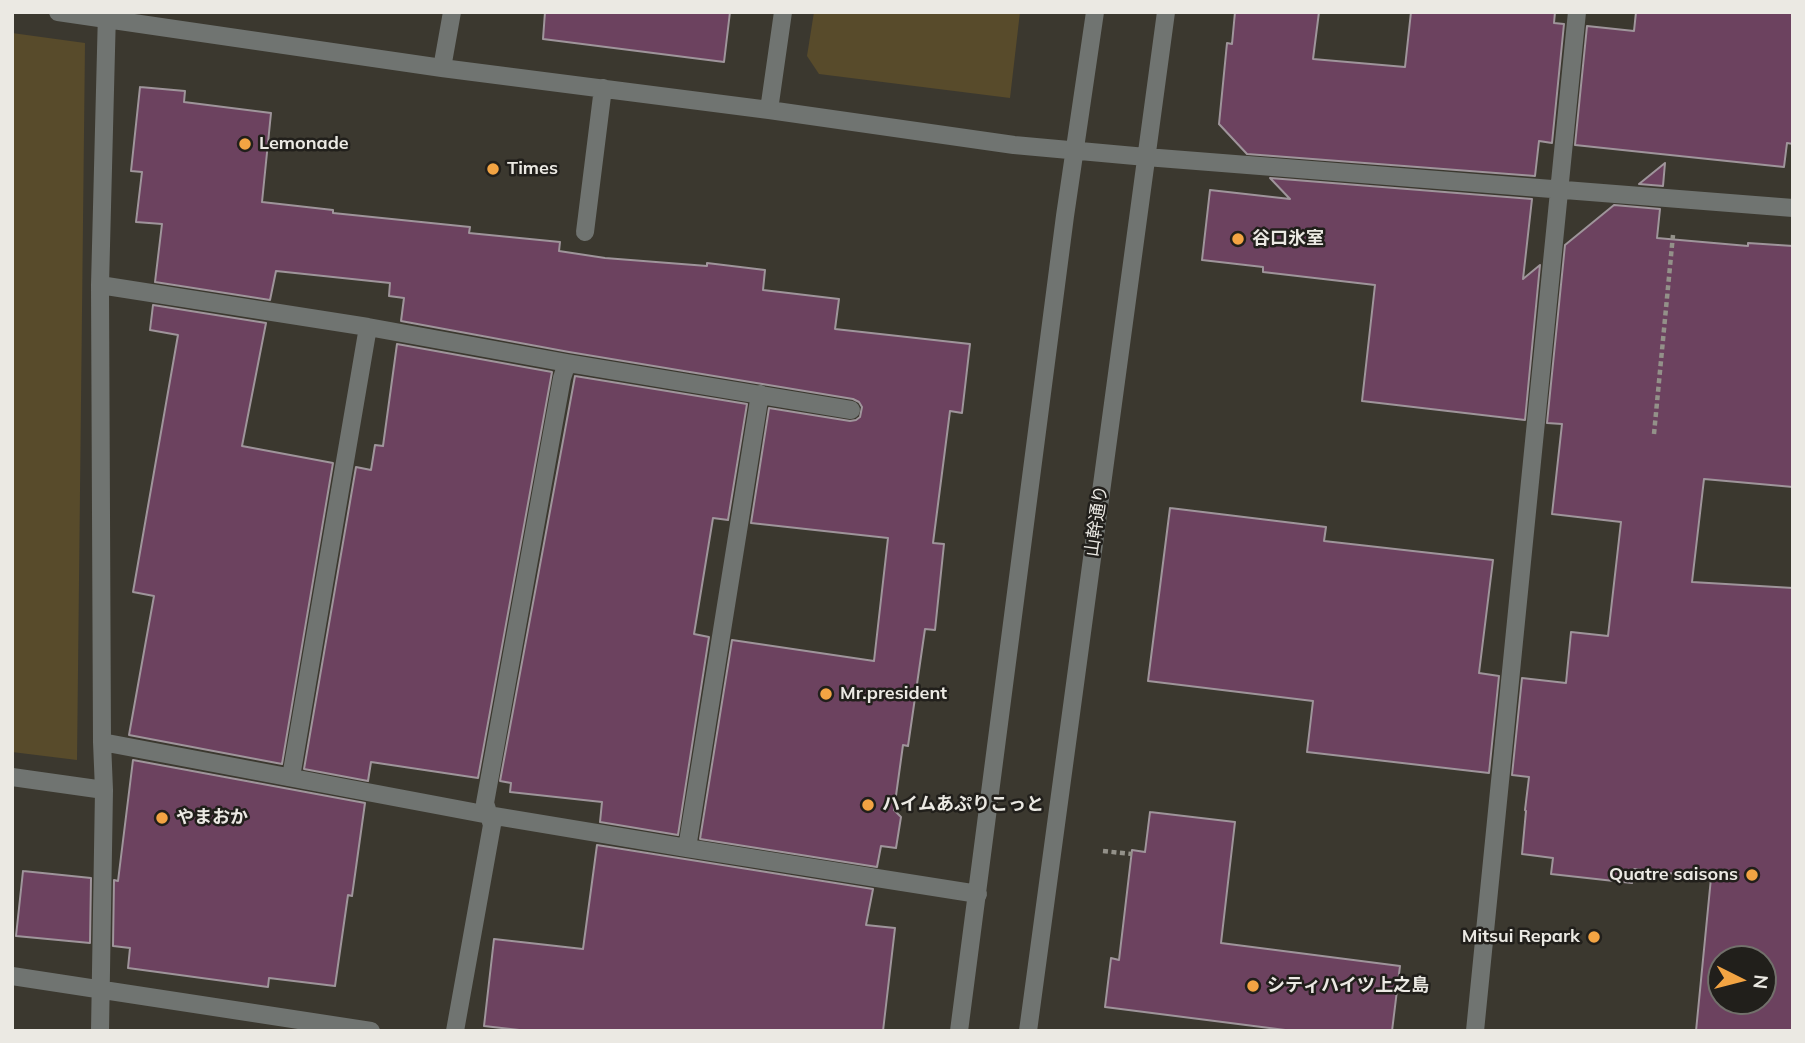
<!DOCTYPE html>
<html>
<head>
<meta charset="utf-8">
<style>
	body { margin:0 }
	#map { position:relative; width:1805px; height:1043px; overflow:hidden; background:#3b382f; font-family:Mulish,sans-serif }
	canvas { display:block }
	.frame { position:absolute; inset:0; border:14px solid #ebe9e3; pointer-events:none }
	.north { position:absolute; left:1707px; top:945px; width:70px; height:70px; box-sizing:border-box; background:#211f1b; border:2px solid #72706b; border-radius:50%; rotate:96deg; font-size:19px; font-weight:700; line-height:28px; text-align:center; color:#ebe9e3 }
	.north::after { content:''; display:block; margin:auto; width:24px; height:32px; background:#f3a443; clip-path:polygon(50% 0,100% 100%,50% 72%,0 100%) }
</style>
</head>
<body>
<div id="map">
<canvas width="1805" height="1043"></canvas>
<div class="frame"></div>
<div class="north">N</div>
</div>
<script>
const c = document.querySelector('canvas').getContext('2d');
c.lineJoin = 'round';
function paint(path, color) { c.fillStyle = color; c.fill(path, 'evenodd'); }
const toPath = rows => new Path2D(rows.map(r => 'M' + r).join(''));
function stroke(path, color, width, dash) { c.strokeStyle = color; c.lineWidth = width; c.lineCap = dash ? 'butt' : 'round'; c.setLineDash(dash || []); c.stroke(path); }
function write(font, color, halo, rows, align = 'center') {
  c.font = font + ' Mulish,"Noto Sans JP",sans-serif'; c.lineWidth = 5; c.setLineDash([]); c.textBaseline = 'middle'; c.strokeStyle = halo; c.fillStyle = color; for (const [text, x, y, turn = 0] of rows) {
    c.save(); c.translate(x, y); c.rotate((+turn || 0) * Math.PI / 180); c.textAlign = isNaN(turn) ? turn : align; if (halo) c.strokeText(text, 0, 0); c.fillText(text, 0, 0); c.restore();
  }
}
paint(toPath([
	[814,12,1020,12,1010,98,819,74,807,56],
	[12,33,85,43,77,760,12,752]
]), '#584b2b');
const building = toPath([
	[545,12,730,12,724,62,543,39,545,12],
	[1235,12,1319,12,1313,59,1405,67,1411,12,1555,12,1554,23,1564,24,1552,143,1539,141,1535,176,1247,154,1219,124,1227,43,1232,44,1235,12],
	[1636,12,1793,12,1793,144,1787,143,1784,167,1575,145,1587,26,1634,31,1636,12],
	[140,87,185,91,184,102,271,113,262,202,333,210,333,213,470,227,469,233,560,242,559,251,605,258,707,266,707,263,765,270,763,290,839,299,835,329,970,344,962,413,950,411,933,543,944,544,935,630,925,629,908,746,903,745,894,810,901,817,896,848,881,846,877,867,700,839,732,640,874,661,888,538,751,523,769,408,850,421,856,420,860,417,862,407,859,402,853,399,569,352,401,321,404,298,389,296,390,283,276,271,270,300,155,282,162,224,136,222,142,172,131,171,140,87],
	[1665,163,1663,186,1639,184,1665,163],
	[1270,178,1532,199,1523,279,1540,265,1525,420,1362,401,1375,285,1263,272,1263,267,1202,260,1210,190,1290,199,1270,178],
	[1614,205,1660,209,1657,238,1748,246,1748,243,1793,246,1793,487,1704,479,1692,582,1793,588,1793,1031,1696,1031,1711,878,1634,869,1632,883,1551,874,1553,858,1522,854,1526,811,1525,810,1529,777,1512,775,1522,678,1566,683,1571,632,1608,636,1621,522,1552,514,1562,424,1547,423,1565,245,1614,205],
	[1721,959,1763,959,1763,1001,1721,1001,1721,959],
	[153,305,266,323,242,446,333,463,282,764,129,735,154,596,133,592,178,335,150,330,153,305],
	[397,344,552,372,478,778,371,762,368,781,304,769,356,467,371,470,375,445,383,446,397,344],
	[575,376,747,404,728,520,713,518,694,634,709,637,678,835,600,822,602,802,510,792,511,783,500,781,575,376],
	[1170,508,1326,527,1324,541,1493,560,1479,673,1499,676,1489,773,1307,752,1313,701,1148,681,1170,508],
	[133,760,365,803,352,896,348,895,335,986,269,978,268,987,128,968,130,948,113,946,114,880,118,881,133,760],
	[1150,812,1235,822,1221,943,1400,966,1392,1031,1293,1031,1105,1007,1111,958,1119,960,1132,850,1145,852,1150,812],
	[597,845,873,889,866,925,895,928,883,1031,528,1031,484,1026,494,939,583,949,597,845],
	[23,871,91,878,90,943,16,936,23,871]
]);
paint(building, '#6c425f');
stroke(building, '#9f959b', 2);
stroke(toPath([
	[1654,434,1673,235],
	[1103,851,1132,854]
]), '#939189', 4.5, [5, 3.5]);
stroke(toPath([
	[58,12,442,68,769,110,1014,145,1146,157,1793,208],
	[442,68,452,12],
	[769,110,783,12],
	[585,232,603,88],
	[100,285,368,327,567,363,851,410],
	[102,742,489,815,687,848,978,894],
	[12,777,104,790],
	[291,777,368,327],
	[687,848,760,394],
	[12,976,371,1031],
	[100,1031,104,790,102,742,100,285,107,12],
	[455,1031,492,825,485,803,562,378,567,363],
	[959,1031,1065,216,1095,12],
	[1028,1031,1166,12],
	[1475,1031,1577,12]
]), '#707471', 18);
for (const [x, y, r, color] of [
	[245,144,7,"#f3a443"],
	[493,169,7,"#f3a443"],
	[1238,239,7,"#f3a443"],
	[826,694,7,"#f3a443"],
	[868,805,7,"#f3a443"],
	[162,818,7,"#f3a443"],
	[1752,875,7,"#f3a443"],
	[1594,937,7,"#f3a443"],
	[1253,986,7,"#f3a443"]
]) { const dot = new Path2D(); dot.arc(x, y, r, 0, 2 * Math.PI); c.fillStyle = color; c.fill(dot); stroke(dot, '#211f1b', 2.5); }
write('bold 18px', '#ebe9e3', '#211f1b', [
	["Lemonade",259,144],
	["Times",507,169],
	["谷口氷室",1252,239],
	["Mr.president",840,694],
	["ハイムあぷりこっと",882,805],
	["やまおか",176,818],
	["Quatre saisons",1738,875,"right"],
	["Mitsui Repark",1580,937,"right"],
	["シティハイツ上之島",1267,986]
], 'left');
write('18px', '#ebe9e3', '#211f1b', [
	["山幹通り",1097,521,-82]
]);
</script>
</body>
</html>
